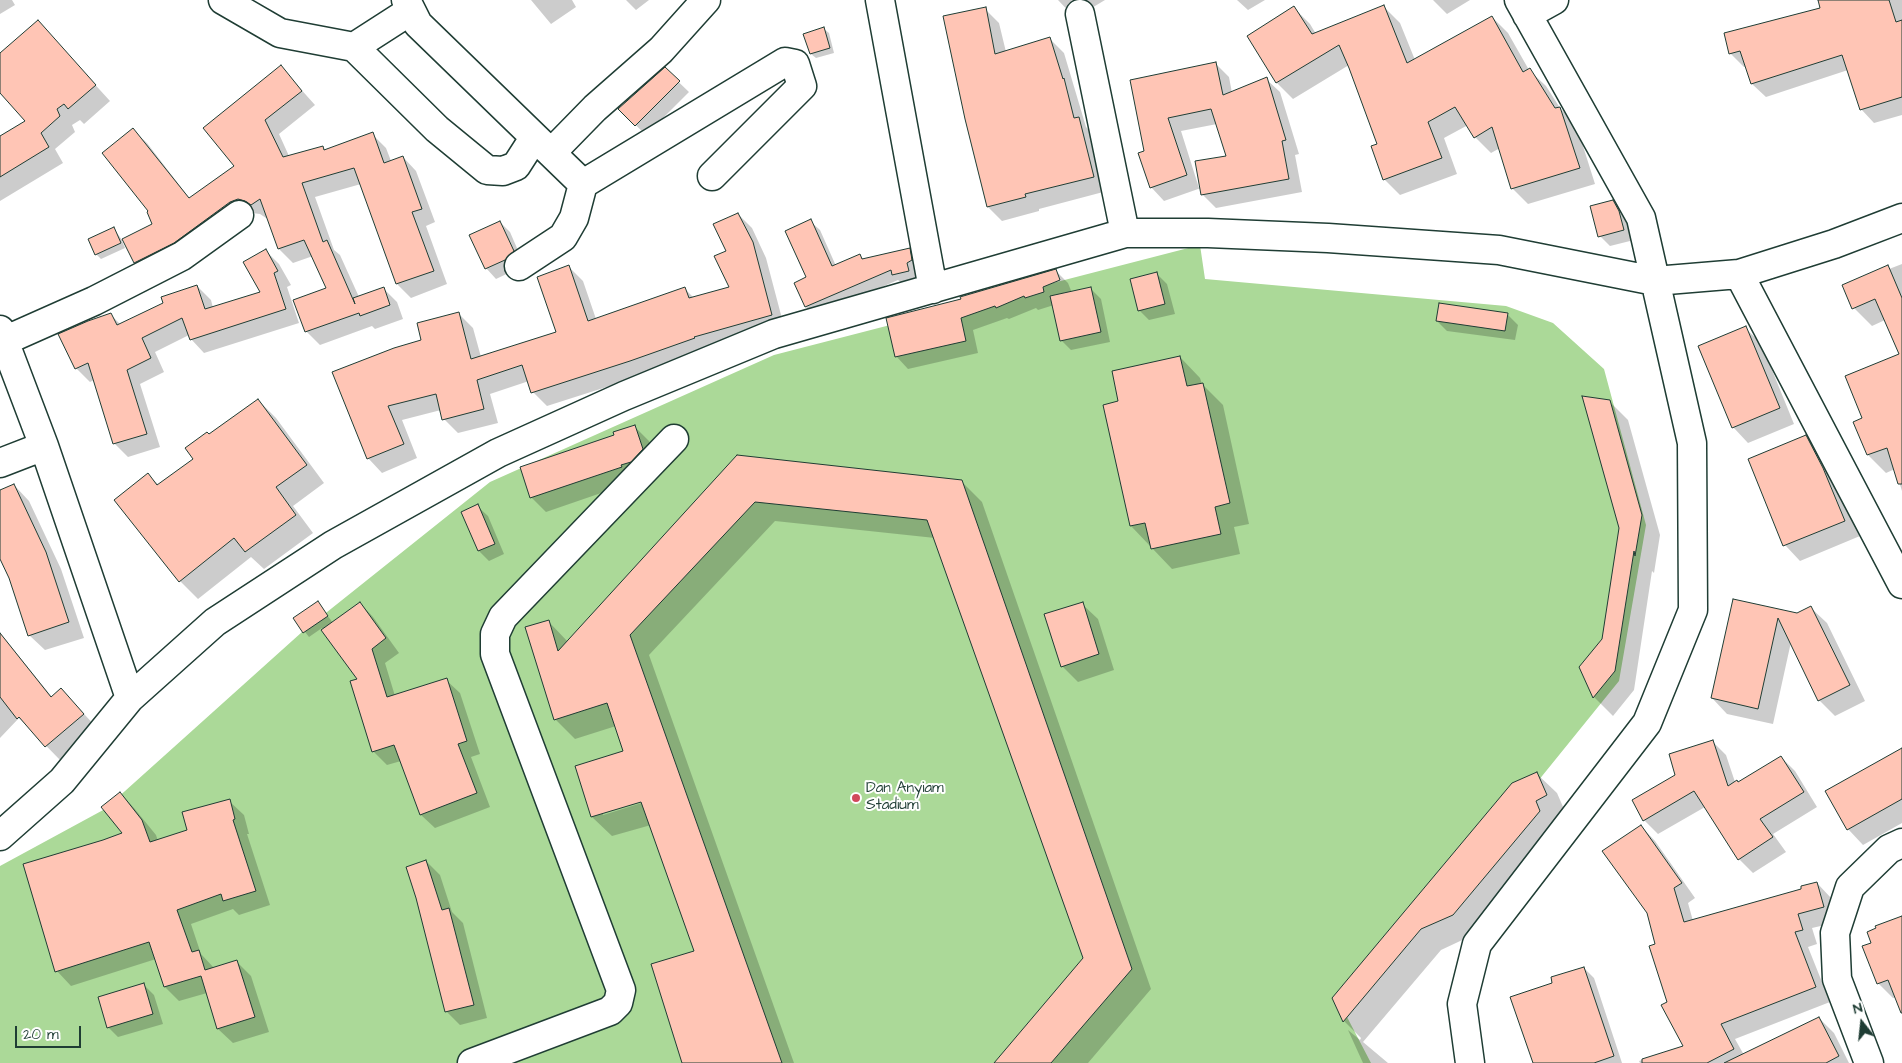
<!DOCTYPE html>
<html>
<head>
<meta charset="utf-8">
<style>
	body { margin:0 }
	#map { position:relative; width:1902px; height:1063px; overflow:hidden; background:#fff; font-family:"Architects Daughter",sans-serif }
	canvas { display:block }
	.north { position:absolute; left:1837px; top:998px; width:50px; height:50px; -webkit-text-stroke:4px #fff; paint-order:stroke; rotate:344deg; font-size:14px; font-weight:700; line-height:20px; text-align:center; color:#1f3d34 }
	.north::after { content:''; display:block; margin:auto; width:18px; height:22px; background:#1f3d34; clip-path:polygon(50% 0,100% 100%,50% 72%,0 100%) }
	.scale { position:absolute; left:15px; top:1026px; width:66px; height:22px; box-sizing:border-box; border:2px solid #1f3d34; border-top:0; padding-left:6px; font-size:15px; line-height:18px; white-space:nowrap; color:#1f3d34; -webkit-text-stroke:4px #fff; paint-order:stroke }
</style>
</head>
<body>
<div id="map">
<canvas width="1902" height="1063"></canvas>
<div class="north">N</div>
<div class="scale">20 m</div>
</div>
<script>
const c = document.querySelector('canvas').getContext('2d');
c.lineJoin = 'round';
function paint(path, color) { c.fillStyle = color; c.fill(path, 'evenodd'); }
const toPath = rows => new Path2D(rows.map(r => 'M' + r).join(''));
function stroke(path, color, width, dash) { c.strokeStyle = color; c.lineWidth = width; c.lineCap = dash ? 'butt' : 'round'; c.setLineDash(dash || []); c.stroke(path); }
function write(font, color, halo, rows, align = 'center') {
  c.font = font + ' "Architects Daughter",sans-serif'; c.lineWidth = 4; c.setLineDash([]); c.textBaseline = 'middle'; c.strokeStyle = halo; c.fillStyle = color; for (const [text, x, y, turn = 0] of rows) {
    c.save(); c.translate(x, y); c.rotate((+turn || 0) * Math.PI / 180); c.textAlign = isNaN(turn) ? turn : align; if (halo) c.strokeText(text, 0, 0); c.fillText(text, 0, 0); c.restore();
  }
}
paint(toPath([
	[1200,245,1205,279,1506,306,1553,323,1604,369,1646,525,1619,681,1347,1017,1371,1063,0,1063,0,866,105,809,302,632,490,482,774,355]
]), '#abd998');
paint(toPath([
	[0,0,12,0,15,5,0,14],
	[531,0,572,0,576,7,551,24],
	[626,0,649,0,636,10],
	[1058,0,1105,0,1075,18],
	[1237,0,1265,0,1248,10],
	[1433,0,1470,0,1447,14],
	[1819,0,1902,0,1902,115,1874,123,1861,109,1848,70,1766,97,1752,84,1746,67,1744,67,1730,53,1822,9],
	[1384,7,1400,23,1415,60,1492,17,1508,33,1529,70,1546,86,1560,108,1576,124,1595,184,1528,204,1512,188,1500,148,1491,153,1475,137,1468,125,1444,138,1457,174,1400,195,1384,179,1378,145,1349,65,1293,99,1277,83,1248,36,1294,8,1310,24,1316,34],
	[985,9,999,23,1006,52,1050,39,1064,53,1086,127,1092,133,1107,191,1039,209,1039,211,1002,221,988,207],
	[38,22,110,101,84,124,80,120,72,125,75,132,55,149,63,163,0,201,0,138,27,121,0,91,0,55],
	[824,29,829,33,834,53,816,58,811,54],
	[1216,64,1229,77,1232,93,1266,79,1280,92,1299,154,1295,155,1302,192,1216,208,1202,194,1201,188,1164,201,1151,187,1131,81],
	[1217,124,1227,157,1199,188,1181,131],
	[281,67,315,105,279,134,289,156,322,147,326,150,372,134,386,148,391,161,403,157,416,171,435,222,426,226,447,284,411,298,397,284,361,184,315,197,334,250,340,255,359,297,383,288,397,302,403,319,375,329,372,326,320,345,306,331,327,289,313,256,293,263,279,249,268,217,266,218,260,214,252,213,244,216,149,276,135,262,124,240,122,241,125,248,101,259,96,254,114,229,122,240,154,224,150,212,133,130,147,143,190,199,235,167],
	[665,69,689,92,646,135,619,109],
	[1613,202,1623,212,1629,223,1634,240,1610,246,1600,236],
	[738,214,752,228,766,258,785,330,547,406,533,392,529,381,490,394,498,423,458,433,444,419,441,410,402,420,417,458,382,473,368,458,334,373,423,341,459,314,473,328,481,357,557,332,569,267,583,281,596,319,684,288,694,298,730,288,727,251],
	[810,221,820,230,836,266,860,255,864,260,909,249,919,259,918,281,903,284,898,280,815,316,806,307],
	[500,222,510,232,523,262,515,270,496,279,486,268],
	[266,251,279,264,291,285,287,287,299,323,204,353,191,339,189,335,155,352,164,372,140,384,160,447,128,457,114,443,94,380,90,382,76,368,111,315,121,325,197,286,211,300,213,308,262,293],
	[1902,264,1902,359,1885,320,1872,326,1854,308,1889,269],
	[1056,271,1068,283,1072,293,1091,289,1101,299,1110,342,1071,350,1061,340,1054,305,1038,310,1036,308,1009,319,1007,318,973,330,978,353,908,369,896,356,962,300],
	[1157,274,1167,284,1175,314,1149,320,1139,310],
	[1507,314,1518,325,1515,340,1447,331,1437,321],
	[1745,328,1761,343,1794,424,1748,443,1733,427],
	[1180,357,1200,378,1202,384,1223,405,1249,524,1234,527,1240,554,1172,569,1131,526],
	[1902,395,1902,491,1895,469,1886,473,1868,455,1855,422],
	[258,400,276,418,324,483,293,506,313,533,264,569,251,557,198,599,180,581,148,475,159,485,195,460,210,436],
	[1609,401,1628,420,1660,535,1654,573,1652,571,1634,690,1613,716,1594,697,1581,667,1603,640,1621,528],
	[635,427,649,441,657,464,636,481,546,512,531,497,616,436],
	[1806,436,1821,452,1838,484,1860,536,1800,561,1785,545],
	[737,456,962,482,982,502,1151,989,1088,1063,995,1063,1084,958,935,538,775,521,649,655,794,1063,683,1063,695,952,651,825,612,836,592,817,625,752,616,726,575,739,555,719,548,621,568,642],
	[647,799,648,801,603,815,603,812],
	[14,485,29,501,61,569,84,638,45,650,29,635,10,577,0,557,0,491],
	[477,506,488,516,504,554,489,561,479,551,462,513],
	[1734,600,1797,614,1811,608,1827,623,1865,701,1835,716,1819,700,1791,642,1773,724,1727,714,1712,698],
	[318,603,333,623,360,603,373,617,399,653,385,663,395,696,446,680,460,693,480,754,471,757,490,807,435,828,421,815,401,761,387,765,373,751,359,679,322,628,309,637,295,619],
	[1082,604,1098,619,1114,670,1078,682,1062,666],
	[0,633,52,697,61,689,97,728,60,760,19,718,0,738],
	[1712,741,1726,755,1735,782,1738,783,1781,757,1795,771,1817,807,1773,834,1786,852,1753,873,1739,859,1705,807,1658,834,1644,820,1677,776],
	[1902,749,1902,823,1863,845,1848,829],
	[1536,773,1557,793,1567,816,1473,935,1441,950,1363,1042,1388,1063,1363,1063,1348,1030,1360,1040,1361,1038,1344,1021,1333,998],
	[120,793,134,808,156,835,158,841,189,831,229,801,244,815,249,834,247,834,270,905,239,915,233,909,191,924,201,954,214,968,236,961,251,976,269,1032,233,1043,218,1029,207,993,179,1001,165,987,156,959,71,986,57,971,104,842,124,833],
	[1641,826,1655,841,1695,898,1688,903,1693,921,1803,889,1817,883,1831,898,1838,922,1812,928,1817,944,1808,947,1830,1002,1735,1039,1744,1055,1819,1018,1834,1033,1849,1063,1640,1063,1639,1061,1685,1047,1669,1003,1656,945],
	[426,861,440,875,452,912,463,923,487,1018,460,1025,446,1011],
	[1873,944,1902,1001,1898,997,1893,998,1878,983],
	[1584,968,1594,978,1622,1063,1534,1063,1554,984],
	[144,985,154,995,163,1024,118,1037,108,1027]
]), '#0003');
const building = toPath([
	[1818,0,1889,0,1896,22,1902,20,1902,97,1860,110,1842,55,1751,84,1740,51,1729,54,1724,33,1820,8,1818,0],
	[1384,5,1407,63,1492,16,1523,72,1530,68,1555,108,1560,107,1580,168,1511,189,1492,127,1474,138,1455,107,1428,122,1442,158,1383,180,1371,146,1377,144,1349,68,1339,45,1276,83,1247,36,1294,6,1312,34,1384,5],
	[986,7,995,54,1050,37,1063,79,1064,78,1074,118,1079,117,1094,177,1025,194,1026,197,987,207,965,119,943,16,986,7],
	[38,20,96,85,68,109,64,104,57,109,60,116,41,133,49,147,0,177,0,136,25,121,0,93,0,53,38,20],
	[824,27,830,48,810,54,803,34,824,27],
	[1216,62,1223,95,1267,77,1286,140,1282,141,1289,179,1201,195,1195,161,1226,156,1211,109,1168,118,1187,175,1150,188,1138,153,1144,151,1130,80,1216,62],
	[281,65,302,91,265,120,283,157,323,146,324,150,373,132,384,163,403,156,422,209,412,212,434,271,396,284,354,168,302,183,323,242,327,240,355,304,353,298,384,287,390,305,360,316,359,313,305,332,293,300,326,288,304,240,278,249,260,199,251,205,245,201,238,199,230,202,174,243,134,263,122,239,152,224,147,212,148,211,102,153,133,128,189,198,234,166,203,128,281,65],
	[665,67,680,81,635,126,618,109,665,67],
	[1613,200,1619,211,1624,230,1598,237,1590,206,1613,200],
	[738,213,753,242,772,315,694,337,695,338,630,361,531,393,522,365,477,380,484,409,442,420,436,394,388,406,404,444,367,459,332,372,394,348,421,340,417,323,459,312,471,359,556,332,537,277,569,265,588,321,685,287,689,298,729,287,714,256,726,251,713,224,738,213],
	[811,219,832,266,860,254,862,259,910,248,912,260,907,263,909,271,892,275,891,270,805,307,794,283,806,277,785,231,811,219],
	[500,221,514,251,505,260,485,269,469,235,500,221],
	[114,227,121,243,95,255,88,239,114,227],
	[266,249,278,271,274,273,286,309,190,340,182,318,142,338,151,358,127,370,147,434,113,444,88,363,75,369,58,334,88,321,111,313,117,325,163,303,161,297,197,285,205,309,260,292,243,262,266,249],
	[1888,265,1902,298,1902,484,1898,484,1887,448,1867,455,1853,422,1862,418,1845,376,1899,354,1875,299,1852,309,1842,285,1888,265],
	[1056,269,1060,280,1043,287,1044,292,1025,298,1024,296,996,308,995,306,961,318,966,341,895,357,886,318,961,299,960,297,1056,269],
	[1157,272,1165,304,1138,311,1130,279,1157,272],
	[1091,287,1101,332,1060,341,1050,296,1091,287],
	[1439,303,1508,313,1505,331,1436,321,1439,303],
	[1746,326,1780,408,1732,428,1698,346,1746,326],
	[1180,356,1187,386,1203,383,1230,503,1215,507,1221,534,1151,549,1145,523,1130,526,1103,405,1118,401,1112,371,1180,356],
	[1582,396,1610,400,1642,515,1635,556,1634,551,1615,671,1593,698,1579,667,1602,639,1619,528,1582,396],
	[258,399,307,465,276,487,296,515,245,552,234,538,179,582,114,500,148,473,157,485,193,459,185,448,207,432,209,434,258,399],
	[635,425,643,449,631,462,621,465,622,467,530,498,520,467,614,435,613,432,635,425],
	[1806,435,1823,468,1845,521,1783,546,1748,459,1806,435],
	[737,455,962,480,1132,969,1051,1063,994,1063,1083,958,927,520,755,502,630,635,782,1063,682,1063,651,964,694,951,641,802,591,817,575,766,623,751,607,703,554,720,525,627,549,620,558,651,737,455],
	[14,484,46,552,69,622,28,636,9,578,0,559,0,490,14,484],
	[478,504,495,544,478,551,461,512,478,504],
	[1733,599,1797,613,1811,606,1850,685,1818,701,1778,618,1758,709,1711,698,1733,599],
	[318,601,328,616,303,633,293,618,318,601],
	[360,602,386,638,372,649,387,697,447,678,467,741,458,744,477,793,420,815,394,745,372,752,350,681,357,679,321,630,360,602],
	[1083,602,1099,654,1061,667,1044,614,1083,602],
	[0,633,51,697,61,688,84,714,45,747,19,717,17,719,0,697,0,633],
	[1713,740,1728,786,1737,780,1738,782,1781,756,1804,792,1760,819,1773,837,1738,860,1694,791,1643,821,1632,800,1675,775,1669,754,1713,740],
	[1902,748,1902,799,1847,830,1825,791,1902,748],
	[1537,772,1547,795,1536,801,1540,811,1453,915,1421,929,1343,1022,1332,998,1512,783,1537,772],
	[120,792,142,820,150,842,187,830,182,812,230,799,235,819,233,820,256,891,223,901,221,894,177,910,192,952,199,950,205,970,237,960,255,1017,217,1029,201,976,164,987,149,942,55,972,23,864,103,840,122,833,101,807,120,792],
	[1641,825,1682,883,1674,888,1684,922,1801,889,1801,886,1817,882,1824,907,1798,914,1803,930,1795,932,1816,987,1721,1024,1734,1049,1707,1063,1642,1063,1642,1059,1683,1046,1661,1005,1667,1002,1649,946,1655,944,1647,913,1602,851,1641,825],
	[426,860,442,910,449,908,474,1005,445,1012,416,898,406,867,426,860],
	[1902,916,1902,1013,1901,1013,1888,980,1877,984,1862,946,1871,943,1867,932,1876,928,1875,926,1902,916],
	[1584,967,1614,1056,1594,1063,1533,1063,1510,997,1552,983,1551,977,1584,967],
	[144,983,153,1014,107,1028,98,997,144,983],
	[1819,1017,1839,1056,1826,1063,1724,1063,1819,1017]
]);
paint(building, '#ffc5b5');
stroke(building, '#1f3d34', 1);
const minor = toPath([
	[223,0,280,33,354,47,410,11],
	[406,0,418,24,583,184,785,62,795,64,802,86,712,176],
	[880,0,933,289],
	[1080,14,1125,233],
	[1527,15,1554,0],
	[354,47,437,129,487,170,503,171,516,166,534,138],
	[551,153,595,108,661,50,706,0],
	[519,266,563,237,574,218,583,184],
	[1739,274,1902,584],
	[0,330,44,446,130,698],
	[4,341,94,301,182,256,239,215],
	[0,463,44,446],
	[0,836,62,781,130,698,215,622,333,545,498,453,624,396,774,334,1125,233,1208,233,1328,238,1499,250,1655,281,1739,274,1834,244,1902,218],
	[472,1063,610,1011,618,1003,621,990,495,654,495,634,503,617,674,439],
	[1470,1063,1462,1004,1477,944,1647,723,1693,610,1692,443,1641,218,1519,0],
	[1869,1063,1837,979,1835,933,1850,887,1889,849,1902,843]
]);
stroke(minor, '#1f3d34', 31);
stroke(minor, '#fff', 28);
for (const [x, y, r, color] of [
	[856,798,5,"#d1495b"]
]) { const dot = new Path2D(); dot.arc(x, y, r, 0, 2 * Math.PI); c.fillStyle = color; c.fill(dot); stroke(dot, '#fff', 2); }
write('15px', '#1f3d34', '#fff', [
	["Dan Anyiam",866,789],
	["Stadium",866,806]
], 'left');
</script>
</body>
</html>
